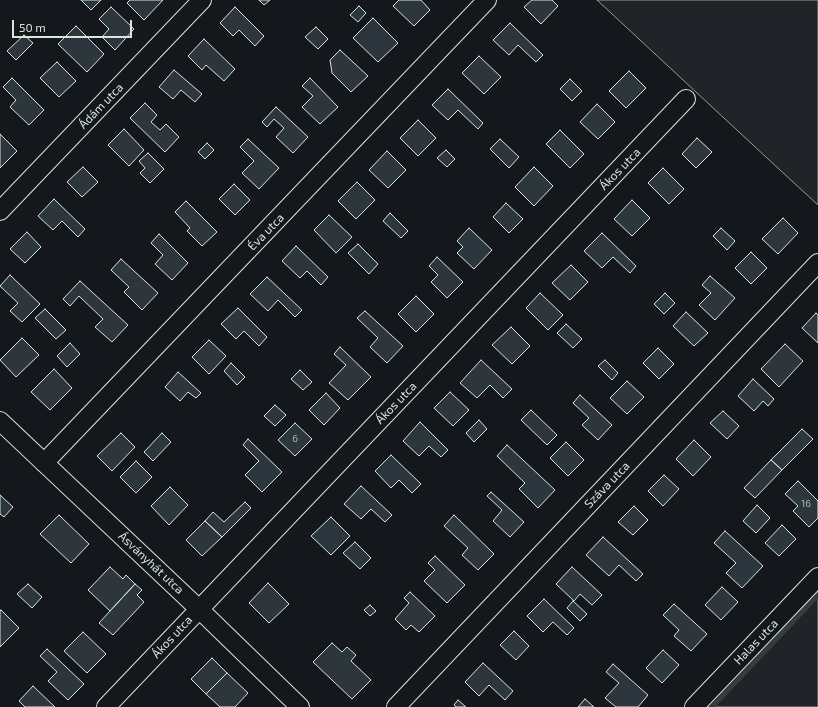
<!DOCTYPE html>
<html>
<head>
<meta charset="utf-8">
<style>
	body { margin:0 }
	#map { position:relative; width:818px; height:707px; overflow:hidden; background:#14181c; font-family:"Exo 2",sans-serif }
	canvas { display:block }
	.scale { position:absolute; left:12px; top:20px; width:120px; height:18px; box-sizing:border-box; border:2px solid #d8e6dc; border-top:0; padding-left:5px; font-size:12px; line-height:14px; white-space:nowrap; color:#d8e6dc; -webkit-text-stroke:3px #14181c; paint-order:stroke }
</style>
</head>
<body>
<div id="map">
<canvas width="818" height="707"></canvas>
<div class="scale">50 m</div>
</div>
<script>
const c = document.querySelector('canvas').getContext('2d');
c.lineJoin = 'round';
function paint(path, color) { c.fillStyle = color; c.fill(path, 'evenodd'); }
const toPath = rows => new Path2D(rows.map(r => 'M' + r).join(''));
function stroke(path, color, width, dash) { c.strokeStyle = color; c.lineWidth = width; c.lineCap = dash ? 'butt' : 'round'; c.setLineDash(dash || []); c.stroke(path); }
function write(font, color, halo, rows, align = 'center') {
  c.font = font + ' "Exo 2",sans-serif'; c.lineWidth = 3; c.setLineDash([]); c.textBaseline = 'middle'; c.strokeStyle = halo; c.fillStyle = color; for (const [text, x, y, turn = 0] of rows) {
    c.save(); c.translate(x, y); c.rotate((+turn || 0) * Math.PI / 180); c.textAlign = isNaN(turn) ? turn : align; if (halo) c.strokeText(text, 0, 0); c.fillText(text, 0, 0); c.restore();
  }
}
const green = toPath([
	[597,0,818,0,818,205,767,158,597,0],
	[818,577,818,707,696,707,818,577]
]);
paint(green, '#202428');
stroke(green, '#939e99', 1);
stroke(toPath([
	[712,707,818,595]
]), '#363b3e', 5);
const building = toPath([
	[81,0,101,0,91,10,81,0],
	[130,0,163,0,144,20,127,3,130,0],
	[259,0,270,0,264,5,259,0],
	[399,0,421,0,430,10,414,26,393,6,399,0],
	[532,0,552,0,558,6,541,24,524,7,532,0],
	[359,6,366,13,358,22,350,15,359,6],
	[111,7,134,29,115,50,102,37,109,29,99,19,111,7],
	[235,7,264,36,255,46,239,30,233,36,220,23,235,7],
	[373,18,398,43,378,62,353,38,373,18],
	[510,23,543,55,536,62,518,45,509,55,493,40,510,23],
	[76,26,104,54,87,72,58,44,76,26],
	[316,27,328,39,318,49,305,37,316,27],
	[24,35,33,43,16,60,7,51,24,35],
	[204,39,235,69,224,81,206,65,202,70,188,56,204,39],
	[340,50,368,76,351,92,332,73,330,60,340,50],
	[479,56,501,77,484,94,462,73,479,56],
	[57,62,76,81,59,97,40,78,57,62],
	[174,70,202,94,195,102,181,90,173,99,159,87,174,70],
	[629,71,646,88,626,108,609,91,629,71],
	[12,78,44,110,29,125,10,107,16,100,3,87,12,78],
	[310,78,338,107,320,124,302,107,313,96,302,86,310,78],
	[570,79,582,91,572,101,560,89,570,79],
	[448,89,483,123,478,129,458,110,448,120,432,105,448,89],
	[145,103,157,115,151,122,160,130,166,124,179,137,165,152,130,118,145,103],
	[597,104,615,122,598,139,580,122,597,104],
	[276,107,308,137,293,153,276,137,284,128,274,119,267,127,262,122,276,107],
	[418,120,436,138,418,156,400,138,418,120],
	[124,129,144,150,129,166,108,145,124,129],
	[560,130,584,154,570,168,546,144,560,130],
	[0,134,17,151,0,168,0,134],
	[697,138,712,152,696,168,682,154,697,138],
	[248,139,279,168,259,189,242,173,254,161,240,147,248,139],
	[500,139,519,157,509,168,490,149,500,139],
	[207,143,214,150,205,159,198,152,207,143],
	[446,150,455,159,447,167,437,158,446,150],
	[387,151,406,170,388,188,369,170,387,151],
	[148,153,164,169,150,183,140,173,145,168,139,161,148,153],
	[83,167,98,182,82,197,67,182,83,167],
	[534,167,553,186,534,206,515,187,534,167],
	[663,168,684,189,669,204,648,183,663,168],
	[357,182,375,200,356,219,338,201,357,182],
	[234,184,250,200,235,215,219,199,234,184],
	[54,199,85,229,78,237,62,221,53,230,38,216,54,199],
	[632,200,650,218,632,236,614,219,632,200],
	[186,201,217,232,202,246,187,231,190,228,175,212,186,201],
	[506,203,523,219,509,233,493,217,506,203],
	[390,213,408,231,401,238,383,221,390,213],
	[329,215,352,237,336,253,314,230,329,215],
	[783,218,798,233,778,254,762,239,783,218],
	[469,228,492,250,474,269,457,253,463,247,457,241,469,228],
	[721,228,735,241,727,250,713,236,721,228],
	[27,232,41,247,25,263,10,249,27,232],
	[602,233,636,266,630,273,613,257,602,268,584,251,602,233],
	[159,234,188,263,172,280,155,264,163,255,151,243,159,234],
	[358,244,378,264,369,274,348,253,358,244],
	[296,246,328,277,321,285,307,271,300,278,282,261,296,246],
	[751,252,767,268,751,284,735,268,751,252],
	[437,257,463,282,447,298,431,282,438,275,429,266,437,257],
	[121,259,158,293,142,310,124,292,129,287,111,270,121,259],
	[571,265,588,282,570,300,552,283,571,265],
	[10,275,40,304,22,322,10,311,18,303,0,286,10,275],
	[710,276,735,298,715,320,699,305,711,293,702,285,710,276],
	[267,277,302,310,295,317,278,300,268,311,250,294,267,277],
	[80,281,128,325,112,342,95,327,103,319,79,296,70,306,63,299,80,281],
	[540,293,563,315,548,330,526,308,540,293],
	[665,293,675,303,664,314,654,304,665,293],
	[416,296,434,314,416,332,398,314,416,296],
	[238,308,267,337,259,346,244,331,236,339,221,324,238,308],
	[45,309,66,330,56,339,35,318,45,309],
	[365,311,403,346,387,363,370,347,378,338,357,318,365,311],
	[686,312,708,333,694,346,673,326,686,312],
	[816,313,818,315,818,343,802,328,816,313],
	[566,324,582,339,573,348,557,333,566,324],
	[511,327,530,346,512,364,492,345,511,327],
	[22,338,39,355,16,377,0,360,22,338],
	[209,340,226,356,209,374,192,357,209,340],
	[70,343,80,354,67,367,57,356,70,343],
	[785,344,803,361,779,387,761,369,785,344],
	[340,347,371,377,348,400,329,383,346,365,334,354,340,347],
	[658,348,674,364,659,379,643,363,658,348],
	[481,360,512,389,503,398,490,385,477,398,460,383,481,360],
	[605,360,618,373,612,380,598,366,605,360],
	[231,363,245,377,237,385,224,371,231,363],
	[54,369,72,388,50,410,31,392,54,369],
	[300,370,312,382,303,390,291,379,300,370],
	[178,372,201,393,196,398,188,392,180,401,165,387,178,372],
	[753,379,774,399,768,406,763,401,754,411,738,396,753,379],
	[627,381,644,397,627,414,610,398,627,381],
	[450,392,469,410,453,426,434,408,450,392],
	[326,393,340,408,324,425,309,410,326,393],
	[580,395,612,425,598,440,582,425,589,418,573,403,580,395],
	[275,405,286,415,275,426,264,416,275,405],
	[531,410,557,435,547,445,521,420,531,410],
	[723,411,739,426,727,439,710,423,723,411],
	[479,420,487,429,474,442,466,433,479,420],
	[420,422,448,450,441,457,429,446,419,456,403,441,420,422],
	[295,423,312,439,295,456,278,440,295,423],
	[802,429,813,439,782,470,771,460,802,429],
	[121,433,135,447,112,471,97,456,121,433],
	[162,433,171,442,153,461,144,452,162,433],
	[248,439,282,472,262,492,245,475,259,461,243,445,248,439],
	[694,440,711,457,693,476,676,459,694,440],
	[566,442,584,460,568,476,550,458,566,442],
	[507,445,555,490,538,508,519,489,525,483,497,456,507,445],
	[391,455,421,484,412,493,399,480,391,488,375,471,391,455],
	[771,460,782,470,755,498,744,488,771,460],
	[136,461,152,477,136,493,120,477,136,461],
	[664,475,679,489,663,506,648,491,664,475],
	[798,481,818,501,818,518,809,527,793,511,798,506,785,494,798,481],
	[361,486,392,515,385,522,371,509,361,519,344,504,361,486],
	[170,487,188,505,169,525,151,506,170,487],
	[491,492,524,522,510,537,493,521,502,510,487,496,491,492],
	[0,495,13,507,4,517,0,514,0,495],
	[245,502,251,508,222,537,205,521,213,512,224,522,245,502],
	[757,505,770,518,756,533,743,521,757,505],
	[634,506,648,520,633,535,618,522,634,506],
	[59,515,89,544,71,563,40,534,59,515],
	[454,515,494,554,478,570,462,555,468,548,444,526,454,515],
	[331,517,350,536,331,555,311,536,331,517],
	[205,521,222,537,202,556,186,540,205,521],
	[782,525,796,539,779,556,765,543,782,525],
	[725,531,763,566,742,588,726,573,736,563,714,543,725,531],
	[603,537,643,574,636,581,619,565,609,576,586,555,603,537],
	[355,542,371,558,360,569,343,553,355,542],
	[435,556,465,585,447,603,424,581,435,570,428,563,435,556],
	[110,567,123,579,126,575,135,584,110,611,88,590,110,567],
	[572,567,602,595,592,605,580,594,574,601,556,584,572,567],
	[268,583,289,604,269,623,249,603,268,583],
	[28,584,42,597,32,608,17,594,28,584],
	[135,584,142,590,137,595,144,602,113,635,99,623,135,584],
	[722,587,738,602,721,620,705,605,722,587],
	[410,592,435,616,419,632,411,625,406,630,395,619,409,603,404,598,410,592],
	[544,599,574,628,567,635,553,622,543,632,527,616,544,599],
	[573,601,587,614,580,621,567,608,573,601],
	[674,604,707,634,691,651,674,636,679,630,663,615,674,604],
	[370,605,376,611,370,616,364,610,370,605],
	[1,610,19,628,0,647,0,611,1,610],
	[514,631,529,646,516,660,500,645,514,631],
	[83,632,106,654,87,673,64,651,83,632],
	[332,643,342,652,347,647,356,655,351,661,371,680,352,699,313,662,332,643],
	[47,649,84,684,68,700,48,681,57,672,40,656,47,649],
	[663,650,679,665,662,683,646,668,663,650],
	[212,658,227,673,206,694,191,679,212,658],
	[483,663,513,691,505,700,489,685,479,696,465,682,483,663],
	[613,664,648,695,638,707,616,707,605,698,619,683,606,672,613,664],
	[227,673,248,693,235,707,220,707,206,694,227,673],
	[33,686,55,707,25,707,19,701,33,686],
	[585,699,594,707,578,707,585,699],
	[458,700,466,707,456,707,454,705,458,700]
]);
paint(building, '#2c363c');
stroke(building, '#d8e6dc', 1);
const minor = toPath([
	[0,211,202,0],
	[0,421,199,609,300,707],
	[44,463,487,0],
	[106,707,686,99],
	[396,707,818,263],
	[694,707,818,577]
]);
stroke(minor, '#d8e6dc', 20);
stroke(minor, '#14181c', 18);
write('10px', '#adbab4', null, [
	["6",295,439],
	["16",806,504]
]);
write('12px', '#d8e6dc', '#14181c', [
	["Ádám utca",101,106,-46],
	["Ákos utca",620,169,-46],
	["Éva utca",266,232,-46],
	["Ákos utca",396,403,-46],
	["Száva utca",607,485,-46],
	["Ásványhát utca",151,563,43],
	["Ákos utca",172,637,-47],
	["Halas utca",756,642,-46]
]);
</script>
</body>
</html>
